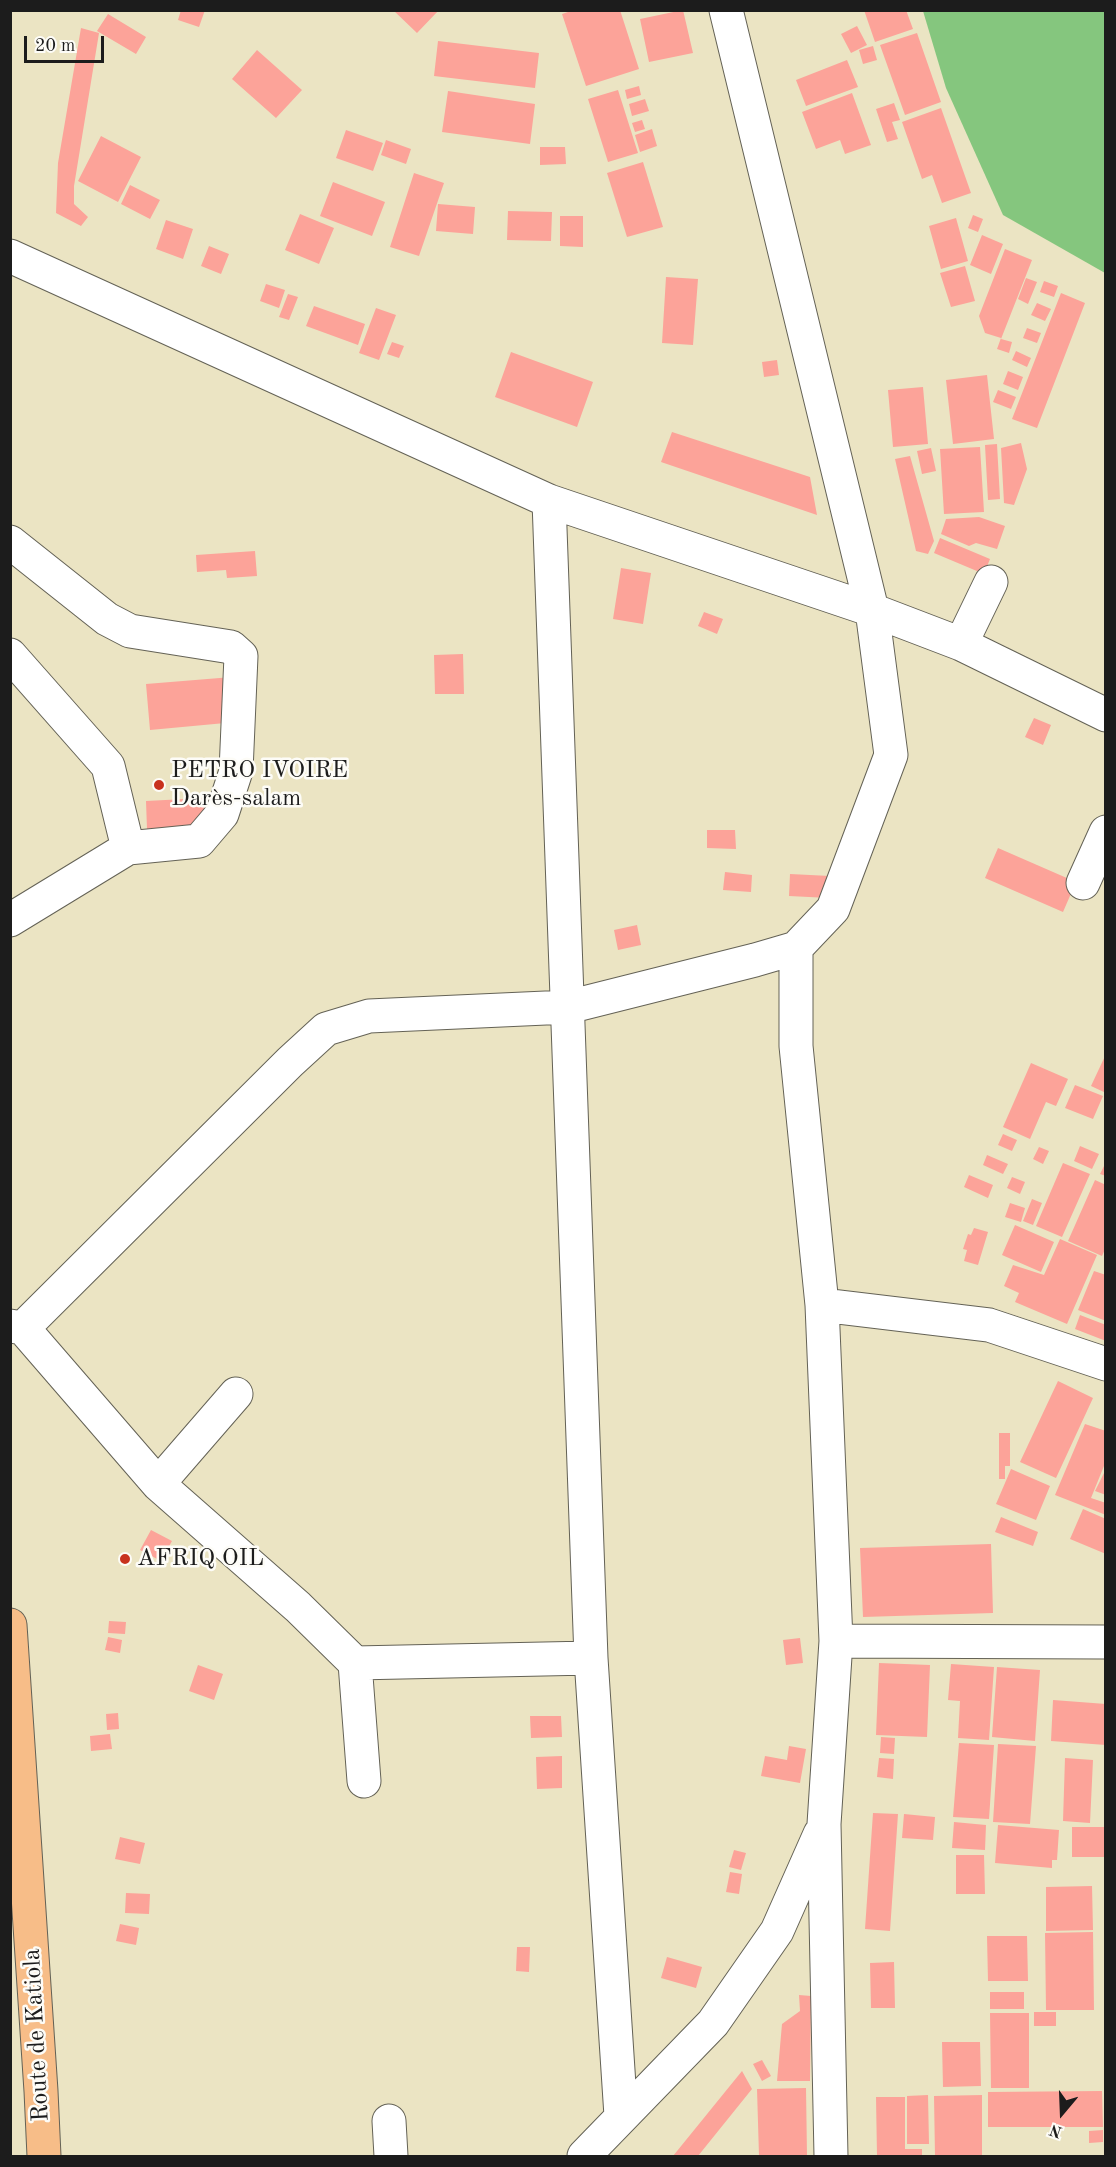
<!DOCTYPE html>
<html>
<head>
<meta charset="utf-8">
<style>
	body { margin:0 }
	#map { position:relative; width:1116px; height:2167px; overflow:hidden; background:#ebe4c3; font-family:"Old Standard TT",serif }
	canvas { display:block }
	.frame { position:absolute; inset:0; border:12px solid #1c1c1c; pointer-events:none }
	.north { position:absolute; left:1032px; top:2083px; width:60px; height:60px; -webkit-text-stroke:4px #fdfcf7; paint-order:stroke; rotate:199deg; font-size:16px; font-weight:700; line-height:24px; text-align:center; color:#1c1c1c }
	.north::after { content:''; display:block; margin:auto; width:21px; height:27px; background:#1c1c1c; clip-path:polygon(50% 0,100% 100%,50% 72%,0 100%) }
	.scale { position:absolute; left:24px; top:36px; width:80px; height:27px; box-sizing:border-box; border:3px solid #1c1c1c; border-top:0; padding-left:8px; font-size:18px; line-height:21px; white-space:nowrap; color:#1c1c1c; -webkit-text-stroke:4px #fdfcf7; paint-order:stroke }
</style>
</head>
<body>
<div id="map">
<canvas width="1116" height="2167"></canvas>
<div class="frame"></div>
<div class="north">N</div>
<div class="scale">20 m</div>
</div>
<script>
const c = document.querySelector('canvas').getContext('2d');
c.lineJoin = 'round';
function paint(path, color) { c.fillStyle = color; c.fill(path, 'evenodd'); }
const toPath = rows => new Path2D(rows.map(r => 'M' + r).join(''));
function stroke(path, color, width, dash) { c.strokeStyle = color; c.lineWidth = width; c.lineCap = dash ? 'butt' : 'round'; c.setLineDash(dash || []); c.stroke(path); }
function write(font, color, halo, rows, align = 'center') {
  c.font = font + ' "Old Standard TT",serif'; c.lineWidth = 5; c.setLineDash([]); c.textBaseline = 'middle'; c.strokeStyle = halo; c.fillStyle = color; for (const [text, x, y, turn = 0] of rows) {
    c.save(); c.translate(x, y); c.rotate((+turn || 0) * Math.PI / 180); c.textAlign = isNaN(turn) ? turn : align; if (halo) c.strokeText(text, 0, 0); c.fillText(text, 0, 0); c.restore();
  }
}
paint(toPath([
	[923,11,1105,11,1105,273,1003,215,946,88]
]), '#85c67e');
paint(toPath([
	[181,10,205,10,199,27,178,20],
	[393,10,439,10,417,33],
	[574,10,620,10,639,69,586,86,562,14],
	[683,10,693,53,649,62,640,19],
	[864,10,906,10,913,29,875,42],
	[108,14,146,37,136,54,97,31],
	[857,26,867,45,851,53,841,34],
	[81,28,99,33,74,186,74,204,88,217,81,226,56,213,58,163],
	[917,33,941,102,905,115,880,45],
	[438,41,539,53,535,88,434,76],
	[873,46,877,60,863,64,859,50],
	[257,50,302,90,276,118,232,79],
	[847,60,858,87,806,106,796,80],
	[639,86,641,95,627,99,625,90],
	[618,90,638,153,608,162,588,99],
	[448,91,535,104,530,144,442,132],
	[852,93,871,145,845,154,840,140,816,149,802,112],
	[645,99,649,111,632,116,629,104],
	[894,103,900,120,892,122,898,139,887,142,876,109],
	[941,108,971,193,942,203,932,175,922,179,902,122],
	[642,120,645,129,635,132,632,123],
	[652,129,657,146,640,152,635,135],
	[346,130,383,143,373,171,336,158],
	[101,136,141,157,118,202,78,181],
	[386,140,411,149,406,164,381,155],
	[540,147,565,147,566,164,540,165],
	[643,162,663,227,627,237,607,173],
	[414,173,444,183,419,256,390,247],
	[333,182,385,202,372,236,320,216],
	[130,185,160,200,150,219,121,204],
	[438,204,475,207,473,234,436,231],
	[508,211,552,212,551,241,507,240],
	[300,214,334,228,319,264,285,250],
	[973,215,983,219,978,232,968,228],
	[560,216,583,216,583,247,560,246],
	[956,218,968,261,941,269,929,226],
	[166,220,193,229,183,259,156,249],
	[982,235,1003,244,991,274,970,265],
	[209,246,229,254,221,274,201,266],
	[1005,249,1032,260,1001,339,1012,342,1009,353,997,349,1001,338,985,333,979,316],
	[965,266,975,301,951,307,940,273],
	[666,277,698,279,693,345,662,343],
	[1026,278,1037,282,1028,304,1018,299],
	[1044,281,1058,286,1054,297,1040,292],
	[266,284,285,290,279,308,260,301],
	[1061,293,1085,303,1037,428,1012,419],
	[288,294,298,297,289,320,279,317],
	[1037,303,1051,309,1045,321,1031,315],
	[314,306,365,324,358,345,306,326],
	[376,308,396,315,379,360,359,353],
	[1027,328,1041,333,1037,343,1023,338],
	[392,342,404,346,399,358,387,354],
	[1016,351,1031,358,1027,367,1012,360],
	[511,352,593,382,577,427,495,397],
	[777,360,779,375,764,377,762,362],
	[1008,371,1023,377,1018,390,1003,384],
	[987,375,994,439,953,444,946,380],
	[923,387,928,444,893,447,888,390],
	[998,390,1016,397,1011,409,993,402],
	[672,432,810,477,817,515,661,462],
	[1021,443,1027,469,1014,505,1004,503,1001,448],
	[997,444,1000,499,988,500,985,445],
	[980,447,984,512,944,514,940,449],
	[931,448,936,471,922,474,917,451],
	[910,456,934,541,928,554,916,551,895,459],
	[979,517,1005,526,997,549,976,543,969,546,941,534,946,519],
	[940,538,990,559,984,574,934,553],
	[255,551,257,576,227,578,226,570,197,572,196,555],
	[621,568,651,573,643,624,613,619],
	[704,612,723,619,717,634,698,626],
	[463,654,464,694,435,694,434,655],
	[232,677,236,722,150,730,146,684],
	[1034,718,1051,725,1043,745,1025,737],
	[204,798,205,825,147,829,146,801],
	[707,830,735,830,736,849,707,848],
	[998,848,1076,882,1063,912,985,878],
	[725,872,752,875,751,892,723,890],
	[790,874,830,876,829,898,789,896],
	[637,925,641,945,618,950,614,930],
	[1106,1054,1106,1093,1091,1086],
	[1031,1063,1068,1079,1056,1106,1046,1102,1030,1139,1003,1127],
	[1075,1085,1103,1096,1093,1119,1065,1108],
	[1003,1134,1017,1140,1012,1151,998,1145],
	[1080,1146,1099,1154,1092,1169,1074,1161],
	[1039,1147,1049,1151,1043,1164,1033,1159],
	[987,1155,1008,1164,1003,1174,983,1165],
	[1106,1162,1106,1176,1100,1174],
	[1063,1163,1090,1174,1062,1237,1036,1226],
	[969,1175,993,1185,988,1198,964,1187],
	[1012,1177,1025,1182,1020,1194,1007,1188],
	[1095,1180,1106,1185,1106,1247,1102,1256,1068,1241],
	[1032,1199,1042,1203,1033,1225,1023,1221],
	[1010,1203,1025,1208,1021,1222,1005,1217],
	[1015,1225,1054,1242,1041,1272,1002,1255],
	[974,1228,988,1232,978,1265,964,1261,967,1250,963,1249,968,1234,971,1235],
	[1060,1239,1097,1255,1067,1324,1015,1302,1019,1293,1004,1286,1013,1265,1044,1275],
	[1094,1271,1106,1275,1106,1321,1078,1310],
	[1080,1315,1106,1325,1106,1341,1075,1329],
	[1058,1381,1093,1398,1056,1478,1020,1462],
	[1085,1424,1106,1431,1106,1461,1091,1498,1106,1503,1106,1515,1055,1495],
	[999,1433,1010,1433,1010,1466,1005,1466,1005,1479,999,1479],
	[1011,1469,1050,1486,1036,1520,996,1504],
	[1105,1471,1106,1471,1106,1495,1095,1491],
	[1083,1509,1106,1519,1106,1554,1070,1539],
	[1001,1517,1038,1532,1033,1546,995,1532],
	[151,1530,172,1541,161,1561,140,1550],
	[991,1544,993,1613,863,1617,860,1548],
	[109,1621,126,1622,125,1634,108,1633],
	[108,1637,122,1640,120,1653,105,1650],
	[800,1638,803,1663,786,1665,783,1640],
	[879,1663,930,1665,927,1737,876,1735],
	[951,1664,994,1667,989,1740,958,1738,960,1701,948,1700],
	[198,1665,223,1674,214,1700,189,1691],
	[997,1667,1040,1670,1035,1741,992,1737],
	[1053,1700,1106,1704,1106,1745,1051,1741],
	[118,1713,119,1729,107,1730,106,1714],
	[530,1716,561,1716,562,1737,531,1738],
	[110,1734,112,1749,91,1751,90,1736],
	[881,1737,895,1738,894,1754,880,1753],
	[959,1743,994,1745,989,1819,953,1817],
	[998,1744,1036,1746,1030,1824,993,1822],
	[789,1746,806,1749,800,1783,761,1776,765,1756,787,1760],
	[562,1756,562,1788,537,1789,536,1757],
	[879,1758,894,1759,893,1779,877,1777],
	[1065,1758,1093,1760,1090,1823,1063,1821],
	[873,1813,898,1814,890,1931,865,1929],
	[904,1814,935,1817,933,1840,902,1838],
	[954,1822,986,1825,985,1850,952,1848],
	[998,1825,1059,1830,1057,1860,1052,1860,1052,1868,995,1863],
	[1072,1827,1104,1827,1104,1857,1072,1857],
	[120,1837,145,1843,140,1864,115,1859],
	[734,1850,746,1853,741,1870,729,1867],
	[956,1855,984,1855,985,1894,956,1894],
	[730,1872,742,1874,739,1894,726,1892],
	[1092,1886,1093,1930,1046,1931,1046,1887],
	[126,1893,150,1894,149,1914,125,1913],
	[120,1924,139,1928,136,1945,116,1941],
	[1093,1932,1094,2010,1046,2010,1045,1933],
	[987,1936,1027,1936,1028,1981,988,1981],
	[517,1947,530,1947,529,1972,516,1971],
	[667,1957,702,1967,696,1988,661,1978],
	[894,1962,895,2008,871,2008,870,1963],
	[990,1992,1024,1992,1024,2009,990,2009],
	[799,1995,811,1996,810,2081,777,2081,782,2024,800,2011],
	[1034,2012,1056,2012,1056,2026,1034,2026],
	[990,2013,1029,2013,1029,2088,991,2088],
	[942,2042,980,2042,981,2086,943,2087],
	[762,2060,771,2076,762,2081,753,2064],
	[742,2071,752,2089,698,2156,673,2156],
	[806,2088,807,2156,759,2156,757,2089],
	[1102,2091,1103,2127,988,2127,988,2092],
	[928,2095,929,2144,907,2144,907,2096],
	[982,2095,982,2156,935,2156,934,2096],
	[876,2097,905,2097,905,2149,922,2149,922,2156,877,2156],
	[1103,2130,1103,2142,1089,2143,1089,2131]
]), '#fca399');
const minor = toPath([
	[726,10,872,610,891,755,833,909,796,948],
	[10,256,549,501,872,610,961,644,1106,715],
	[549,501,591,1658,621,2116],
	[10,542,107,619,130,631,231,647,241,656,236,771,222,814,199,841,128,848],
	[961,644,991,582],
	[10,655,108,766,128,848,10,920],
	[1083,883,1106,832],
	[822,1305,989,1325,1106,1364],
	[10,1326,23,1328,158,1484,298,1607,355,1663,591,1658],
	[23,1328,290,1062,326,1029,369,1016,568,1007,755,960,796,948,796,1046,822,1305,836,1641,824,1824,831,2156],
	[158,1484,236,1394],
	[836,1641,1106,1642],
	[355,1663,364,1781],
	[389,2121,391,2156],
	[584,2156,713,2023,777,1931,820,1834]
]);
const highway = toPath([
	[10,1625,41,2091,44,2156]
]);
stroke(minor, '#646256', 35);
stroke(highway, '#646256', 35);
stroke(minor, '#fff', 33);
stroke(highway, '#f7bd88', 33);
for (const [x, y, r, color] of [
	[159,785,6,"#c8321e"],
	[125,1559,6,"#c8321e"]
]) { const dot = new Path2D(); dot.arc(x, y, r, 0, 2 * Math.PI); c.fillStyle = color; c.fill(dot); stroke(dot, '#fdfcf7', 2); }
write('24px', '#1c1c1c', '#fdfcf7', [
	["PETRO IVOIRE",171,771],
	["Darès-salam",171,799],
	["AFRIQ OIL",137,1559]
], 'left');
write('24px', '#1c1c1c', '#fdfcf7', [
	["Route de Katiola",37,2035,-93]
]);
</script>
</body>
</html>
